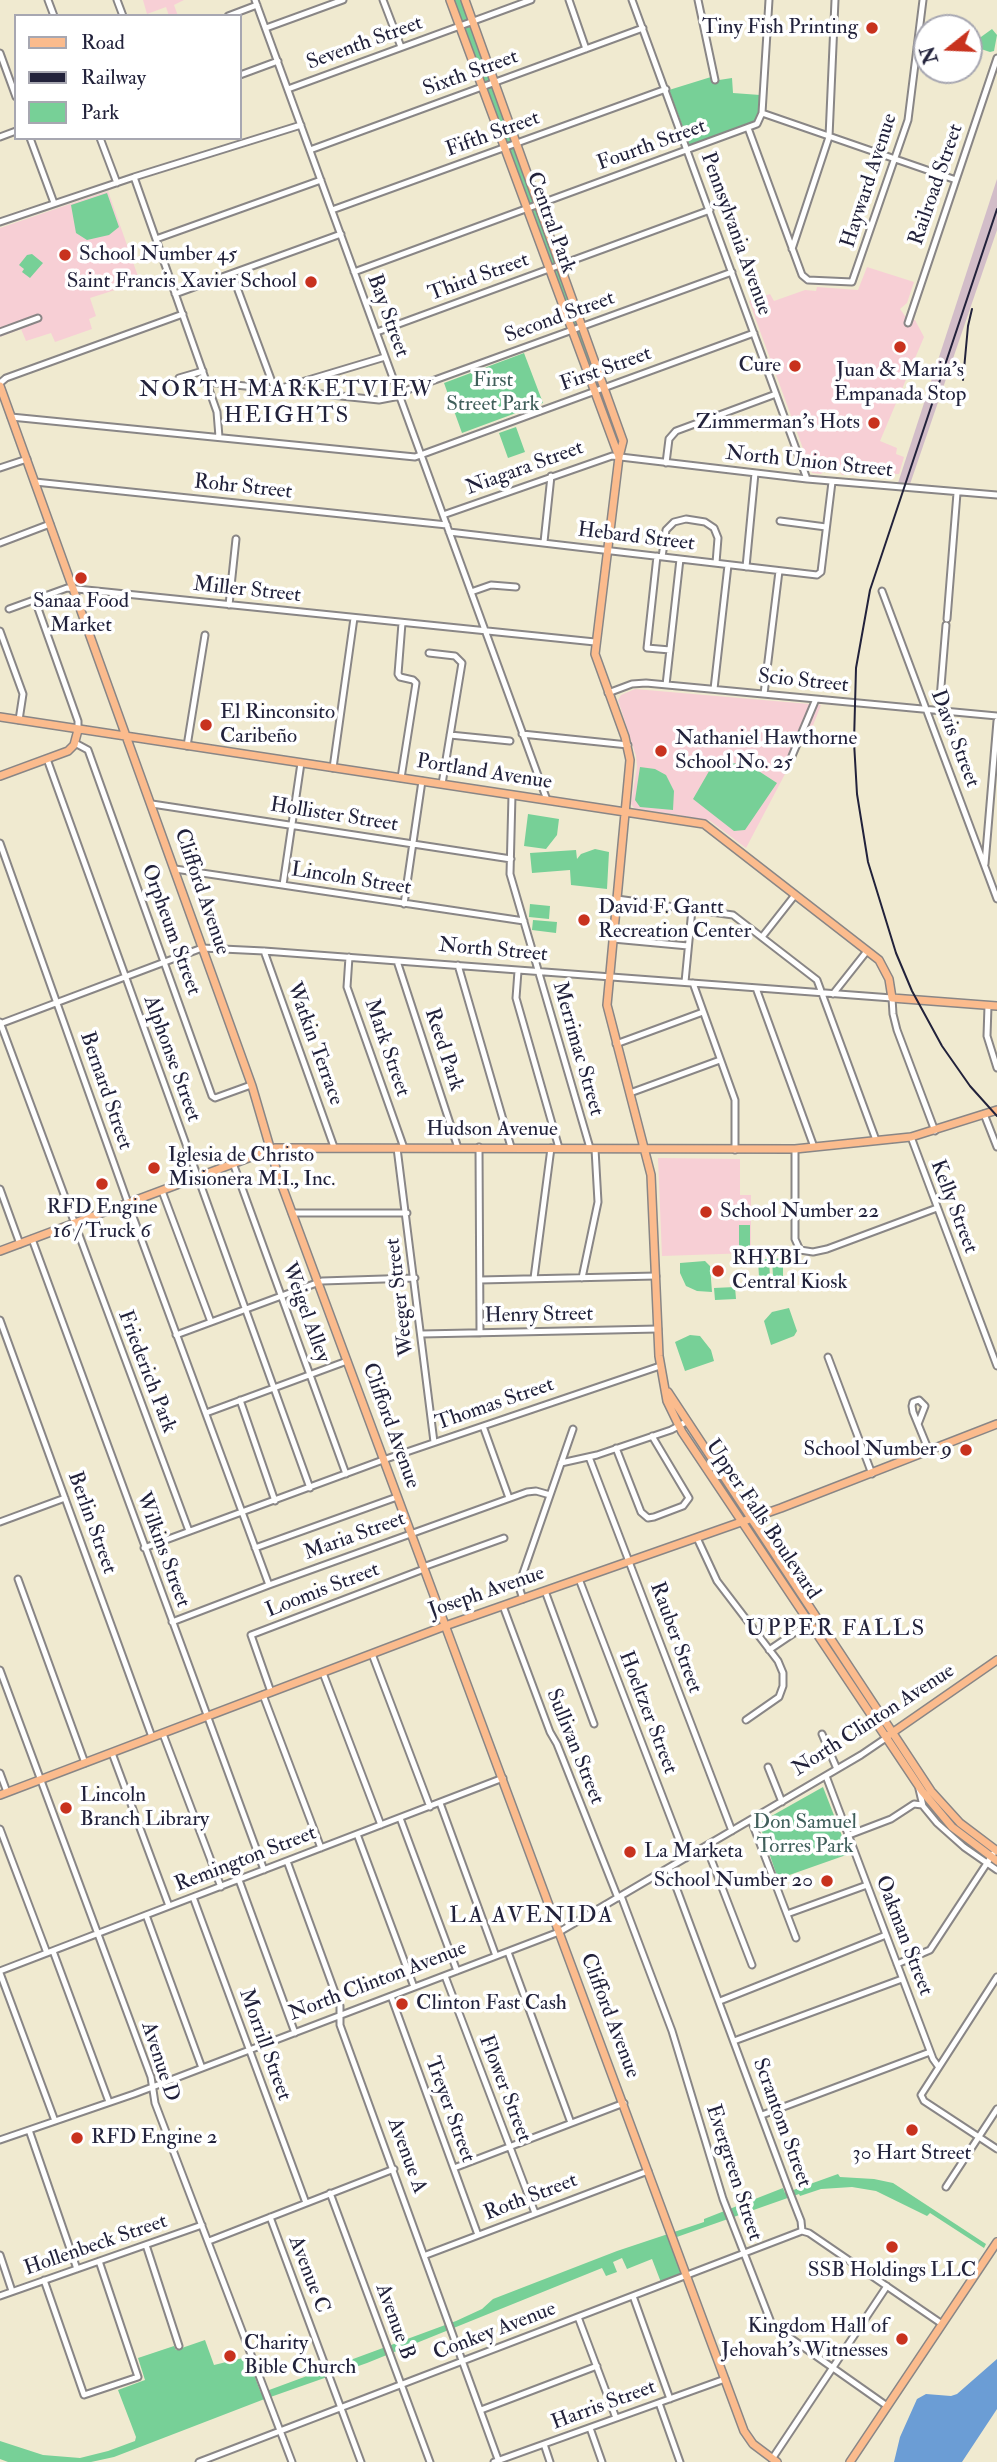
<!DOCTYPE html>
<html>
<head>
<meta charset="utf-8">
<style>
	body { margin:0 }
	#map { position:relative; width:997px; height:2462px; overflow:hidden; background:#f0ead0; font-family:"IM FELL Double Pica",serif }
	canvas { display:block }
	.legend { position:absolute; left:14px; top:14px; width:228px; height:126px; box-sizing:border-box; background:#fff; border:2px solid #a7a7b1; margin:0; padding:9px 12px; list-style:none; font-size:21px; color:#22223b }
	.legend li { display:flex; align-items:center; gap:14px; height:35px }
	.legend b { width:35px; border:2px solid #a7a7b1 }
	.north { position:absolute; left:913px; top:14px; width:70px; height:70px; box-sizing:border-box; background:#fff; border:2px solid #a7a7b1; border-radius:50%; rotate:252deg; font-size:19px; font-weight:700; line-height:28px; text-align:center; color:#22223b }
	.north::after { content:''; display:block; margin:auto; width:24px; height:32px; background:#c8321e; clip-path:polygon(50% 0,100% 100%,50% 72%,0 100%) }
</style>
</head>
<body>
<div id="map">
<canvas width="997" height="2462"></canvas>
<ul class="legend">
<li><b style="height:9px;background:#fbbb8d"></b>Road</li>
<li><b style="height:9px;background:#22223b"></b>Railway</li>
<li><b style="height:19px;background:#77d097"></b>Park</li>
</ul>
<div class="north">N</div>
</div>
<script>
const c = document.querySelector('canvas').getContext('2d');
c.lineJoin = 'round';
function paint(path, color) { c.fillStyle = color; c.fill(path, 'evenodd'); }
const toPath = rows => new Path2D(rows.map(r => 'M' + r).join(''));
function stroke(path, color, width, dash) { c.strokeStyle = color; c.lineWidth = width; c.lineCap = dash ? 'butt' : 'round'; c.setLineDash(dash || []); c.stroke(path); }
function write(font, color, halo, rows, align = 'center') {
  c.font = font + ' "IM FELL Double Pica",serif'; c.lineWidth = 7; c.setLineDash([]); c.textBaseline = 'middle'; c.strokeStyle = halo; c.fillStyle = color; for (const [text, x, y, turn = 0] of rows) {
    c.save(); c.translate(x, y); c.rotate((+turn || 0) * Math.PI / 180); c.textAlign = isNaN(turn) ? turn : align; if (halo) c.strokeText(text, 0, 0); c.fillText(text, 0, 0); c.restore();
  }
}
paint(toPath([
	[143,0,184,0,174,5,178,16,169,16,166,7,147,14],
	[108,191,140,282,90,298,96,316,89,319,92,329,55,342,51,333,26,341,21,329,0,337,0,228],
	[867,267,914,282,907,303,900,309,905,316,915,320,924,337,880,441,897,448,896,454,904,457,899,474,842,475,840,472,825,470,821,474,812,473,749,301,770,294,774,301,805,290,816,291,817,287,858,290],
	[635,689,821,705,808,738,804,738,746,848,709,820,634,808,631,804,637,767,636,756,618,700,621,695],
	[658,1158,740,1159,740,1195,751,1195,751,1253,662,1256]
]), '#f7cfd5');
paint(toPath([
	[997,179,997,230,908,490,898,483]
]), '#d2bdc8');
paint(toPath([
	[453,0,462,0,618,428,619,447],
	[992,29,997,35,994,51,990,52,975,47,974,42],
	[711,77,711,81,714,84,719,80,732,78,733,93,760,95,758,120,690,146,669,90],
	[107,193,119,227,109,235,87,240,76,233,71,205],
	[32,254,43,263,30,278,22,272,24,269,19,265,27,255],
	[524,353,543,403,462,433,444,383],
	[516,427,525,452,508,458,499,433],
	[730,762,757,770,777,783,745,830,734,831,693,799,712,766],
	[640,767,655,769,666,775,674,791,673,810,640,807,635,800],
	[528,814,559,819,557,835,546,849,524,846],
	[595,849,609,852,607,889,571,885,570,870,532,873,530,853,576,850,577,859,581,854],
	[530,904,550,906,549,919,529,917],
	[533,920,557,922,556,933,532,930],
	[739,1225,750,1225,750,1247,739,1248],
	[783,1258,783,1276,773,1276,772,1259],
	[758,1259,769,1259,770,1277,759,1277],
	[705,1261,710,1266,712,1292,697,1291,686,1286,680,1273,680,1263],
	[735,1287,736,1299,715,1300,714,1288],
	[789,1308,797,1331,794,1336,771,1345,764,1321,772,1312],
	[690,1335,700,1336,711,1350,714,1361,685,1371,675,1342],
	[823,1787,849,1854,778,1879,759,1823],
	[838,2174,840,2177,874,2179,893,2183,986,2244,984,2248,930,2213,927,2216,876,2191,852,2187,821,2189,800,2196,799,2194,674,2238,687,2275,662,2285,652,2259,627,2269,622,2258,613,2262,617,2272,606,2276,602,2268,367,2363,262,2400,114,2457,91,2462,8,2462,0,2459,0,2441,43,2455,80,2458,108,2451,135,2441,136,2437,118,2390,145,2380,138,2358,174,2346,176,2350,205,2340,214,2365,247,2357,261,2393,456,2321,482,2309,493,2299,617,2251,704,2222,704,2219,783,2188,785,2193]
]), '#77d097');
paint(toPath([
	[997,2359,997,2409,962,2462,894,2462,900,2437,917,2399,926,2394,951,2396,957,2394]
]), '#6b9dd5');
const minor = toPath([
	[48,0,54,16],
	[117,0,123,16],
	[255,0,547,800],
	[383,0,401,47],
	[569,0,586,49],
	[632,0,807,479],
	[698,0,715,80],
	[228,16,257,5],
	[266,28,343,0],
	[0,53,16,97],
	[240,75,278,61],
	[288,89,531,0],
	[762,113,956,180],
	[748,128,802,275,808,280,852,282,908,120,923,0],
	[0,137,16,131],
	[30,138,54,203],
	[100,138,117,183],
	[310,150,643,28],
	[134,177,217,412,219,437],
	[332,210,666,89],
	[0,222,134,177,301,125],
	[156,239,321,180],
	[792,249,829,137,835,0],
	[354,272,757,124,762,113,769,0],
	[232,274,275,390,385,357],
	[175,294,341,234],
	[908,323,997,58],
	[0,332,38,318],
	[377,332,710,210],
	[179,378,203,371],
	[207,382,379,400,400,396],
	[0,383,6,378,183,314],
	[399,393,732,272],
	[11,417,415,457,754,333],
	[666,463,669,439,676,431,776,394],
	[0,468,27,459],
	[35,482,447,525],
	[443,515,612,456,807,479,997,495],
	[780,521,826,527],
	[449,532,817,575,821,572,832,482],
	[544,542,551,476],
	[0,543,50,524],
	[657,556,647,648,670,650],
	[662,557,666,530,674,522,686,519,705,522,714,528,718,538,716,563],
	[746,567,755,473],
	[882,591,997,899],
	[471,592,491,585,516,587],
	[35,600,78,721,78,730],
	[229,605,236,539],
	[9,609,67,588,595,642],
	[947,619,957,493],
	[0,631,23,694,19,720],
	[429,653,455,656,462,663,442,784],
	[666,685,680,559],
	[714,689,728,565],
	[608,693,632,684,646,683,997,716],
	[764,694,779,571],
	[939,711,946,625],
	[522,734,628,745],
	[450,735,510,741],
	[75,743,88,750,212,1096,215,1098,251,1085],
	[187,746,205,635],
	[792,756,816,699],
	[47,759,310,1488],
	[333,768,354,618],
	[401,778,416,683,413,680,400,677,398,674,402,623],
	[512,795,510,874,590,1148],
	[152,804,511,859],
	[0,843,128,1203,269,1585],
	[985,864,997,721],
	[175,869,524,921],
	[283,885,301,763],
	[617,899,733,915,817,980,876,1140],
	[404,904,422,781],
	[762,937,795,895],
	[613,939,688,946],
	[264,951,334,1147],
	[349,957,347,987,404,1148],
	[397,961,458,1148],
	[458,965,511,1147],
	[518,971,516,998,559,1148],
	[685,982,692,909],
	[693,983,735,1100,735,1150],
	[756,988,814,1147],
	[833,994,867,951],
	[988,1006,987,1036,997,1068],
	[0,1022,189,1531],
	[0,1024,202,948,264,951,892,998,893,1014,897,1030,935,1131],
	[616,1044,703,1012],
	[630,1093,720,1060],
	[984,1114,997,1147],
	[911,1137,997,1366],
	[479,1147,480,1333],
	[397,1148,434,1442],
	[795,1149,795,1239,800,1250,813,1252,827,1249,937,1208],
	[233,1163,346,1474],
	[0,1189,20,1244],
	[162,1191,211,1322],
	[292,1213,407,1213],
	[32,1239,264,1870],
	[534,1278,551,1148],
	[582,1278,598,1202,595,1149],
	[480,1280,656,1276],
	[0,1320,152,1737],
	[422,1334,658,1329],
	[176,1335,322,1281,415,1278],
	[828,1357,872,1474],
	[240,1400,275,1501],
	[206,1413,347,1361],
	[918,1424,925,1406,919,1400,913,1402,912,1406,913,1412,929,1451],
	[483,1426,509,1498],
	[616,1448,641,1512,648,1518,654,1517,683,1506,689,1498,652,1436],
	[589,1457,732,1831],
	[561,1463,597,1455,671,1430,686,1422],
	[0,1522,65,1498],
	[697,1538,717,1581,778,1661,783,1673,783,1686,779,1697,746,1720],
	[144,1548,383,1460,660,1366],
	[255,1548,397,1497],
	[423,1567,504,1538],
	[18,1579,85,1763],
	[579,1579,686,1858],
	[545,1591,594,1724],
	[523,1599,520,1590,522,1576,573,1429],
	[503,1606,550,1732,557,1744,618,1898],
	[172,1622,269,1585,527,1492,536,1491,550,1495],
	[769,1650,809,1623],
	[372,1654,430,1807],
	[0,1670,151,2077,155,2103,292,2462],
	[323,1673,381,1825],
	[271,1692,251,1635,424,1569],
	[263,1695,321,1848],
	[163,1734,221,1887],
	[822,1734,837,1769],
	[112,1753,169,1906],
	[768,1767,782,1802],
	[0,1773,7,1792],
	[826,1776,933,2059,938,2066],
	[919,1789,923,1806,937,1823,964,1847,997,1870],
	[440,1803,496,1956],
	[400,1818,457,1971],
	[751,1820,796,1938],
	[0,1829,47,1953],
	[357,1834,414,1987],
	[849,1835,891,1819,914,1804,922,1805],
	[706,1846,752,1965],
	[287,1861,340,2006,340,2025,499,2462],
	[669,1868,790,2193,801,2221,802,2231],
	[239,1880,295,2033],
	[621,1896,672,2031,723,2199,772,2325,887,2406],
	[193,1897,306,2203],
	[787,1914,867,1885],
	[146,1915,202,2068],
	[53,1951,109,2102],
	[508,1952,571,2123],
	[897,1964,930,1950,993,1854],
	[0,1971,503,1778],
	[0,1973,55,2121],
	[445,1976,535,2213],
	[997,1977,921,2095,924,2101,997,2149],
	[391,1996,478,2235],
	[720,2001,886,1935],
	[734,2041,902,1979],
	[762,2115,930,2052],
	[29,2130,77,2269],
	[0,2140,134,2094,559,1932,861,1755,886,1738],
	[454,2168,624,2103],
	[946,2187,997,2109],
	[330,2193,430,2462],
	[270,2217,361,2462],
	[802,2231,809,2233,942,2324],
	[209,2241,394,2169],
	[146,2245,179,2346],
	[0,2255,12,2291],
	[426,2255,648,2171],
	[44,2280,84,2395,138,2377,99,2261],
	[0,2296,202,2225],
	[633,2296,670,2399],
	[578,2317,616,2418],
	[659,2403,680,2462],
	[481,2410,597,2366],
	[590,2428,602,2462],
	[544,2444,550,2462],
	[772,2459,887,2286],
	[199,2462,802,2231],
	[494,2462,725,2379]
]);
const major = toPath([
	[450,0,619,457],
	[465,0,623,441,619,457,595,654,625,737,630,760,607,1005,651,1175,659,1356,667,1401,682,1432,922,1791,952,1827,997,1861],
	[0,386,252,1086,278,1175,744,2431,753,2444,777,2462],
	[0,717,704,824,879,960,889,979,892,998,997,1006],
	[0,776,68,751,74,745,78,730],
	[0,1251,275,1148,795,1149,911,1137,997,1110],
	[668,1392,931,1791,960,1823,997,1851],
	[889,1735,997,1660],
	[0,1795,445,1626,781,1508,997,1424],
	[850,2462,997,2242]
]);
stroke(minor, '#898686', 9);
stroke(major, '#898686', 10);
stroke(minor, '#fff', 5);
stroke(major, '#fbbb8d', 7);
stroke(toPath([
	[997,209,870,590,856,668,854,742,857,794,868,862,896,953,912,991,942,1046,970,1086,997,1116],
	[963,380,968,326,972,309]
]), '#22223b', 2);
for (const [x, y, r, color] of [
	[872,28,7,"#c8321e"],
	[65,255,7,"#c8321e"],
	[311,282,7,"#c8321e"],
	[900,347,7,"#c8321e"],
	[795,366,7,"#c8321e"],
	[874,423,7,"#c8321e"],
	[81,578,7,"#c8321e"],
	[206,725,7,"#c8321e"],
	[661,751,7,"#c8321e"],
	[584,920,7,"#c8321e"],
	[154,1168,7,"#c8321e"],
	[102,1184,7,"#c8321e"],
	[706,1212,7,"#c8321e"],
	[718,1271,7,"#c8321e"],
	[966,1450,7,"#c8321e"],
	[66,1808,7,"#c8321e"],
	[630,1852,7,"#c8321e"],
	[827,1881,7,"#c8321e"],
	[402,2004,7,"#c8321e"],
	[912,2130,7,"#c8321e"],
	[77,2138,7,"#c8321e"],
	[892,2247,7,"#c8321e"],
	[902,2339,7,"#c8321e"],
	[230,2356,7,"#c8321e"]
]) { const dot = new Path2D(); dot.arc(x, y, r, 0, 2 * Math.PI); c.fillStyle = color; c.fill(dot); stroke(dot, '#fff', 2.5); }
write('21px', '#22223b', '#fff', [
	["Tiny Fish Printing",858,28,"right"],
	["School Number 45",79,255],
	["Saint Francis Xavier School",297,282,"right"],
	["Cure",781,366,"right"],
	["Juan & Maria's",900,371,"center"],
	["Empanada Stop",900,395,"center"],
	["Zimmerman's Hots",860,423,"right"],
	["Sanaa Food",81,602,"center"],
	["Market",81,626,"center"],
	["El Rinconsito",220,713],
	["Caribeño",220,737],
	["Nathaniel Hawthorne",675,739],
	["School No. 25",675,763],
	["David F. Gantt",598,908],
	["Recreation Center",598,932],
	["Iglesia de Christo",168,1156],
	["Misionera M.I., Inc.",168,1180],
	["RFD Engine",102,1208,"center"],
	["16 / Truck 6",102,1232,"center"],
	["School Number 22",720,1212],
	["RHYBL",732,1259],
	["Central Kiosk",732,1283],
	["School Number 9",952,1450,"right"],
	["Lincoln",80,1796],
	["Branch Library",80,1820],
	["La Marketa",644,1852],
	["School Number 20",813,1881,"right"],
	["Clinton Fast Cash",416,2004],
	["RFD Engine 2",91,2138],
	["30 Hart Street",912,2154,"center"],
	["SSB Holdings LLC",892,2271,"center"],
	["Kingdom Hall of",888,2327,"right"],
	["Jehovah’s Witnesses",888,2351,"right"],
	["Charity",244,2344],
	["Bible Church",244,2368]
], 'left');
write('21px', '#22223b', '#fff', [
	["Seventh Street",365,44,-20],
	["Sixth Street",471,74,-20],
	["Fifth Street",493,135,-20],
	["Fourth Street",652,146,-20],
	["Hayward Avenue",870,181,-72],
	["Railroad Street",937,185,-71],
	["Central Park",550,223,70],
	["Pennsylvania Avenue",735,234,70],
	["Third Street",479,278,-20],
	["Bay Street",387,316,70],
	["Second Street",560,318,-20],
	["First Street",606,370,-20],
	["North Union Street",809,463,6],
	["Niagara Street",525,469,-20],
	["Rohr Street",243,488,6],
	["Hebard Street",636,538,7],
	["Miller Street",247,591,6],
	["Scio Street",803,682,6],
	["Davis Street",954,739,69],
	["Portland Avenue",484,773,9],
	["Hollister Street",334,816,9],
	["Lincoln Street",351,880,9],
	["Clifford Avenue",201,892,71],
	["Orpheum Street",170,930,70],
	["North Street",493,951,5],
	["Watkin Terrace",314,1044,70],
	["Mark Street",386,1048,71],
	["Merrimac Street",577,1049,74],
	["Reed Park",443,1050,72],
	["Alphonse Street",171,1059,70],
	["Bernard Street",105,1091,71],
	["Hudson Avenue",492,1130],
	["Kelly Street",953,1207,69],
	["Weeger Street",401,1297,-97],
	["Weigel Alley",305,1313,70],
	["Henry Street",539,1316,-1],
	["Friederich Park",146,1372,69],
	["Thomas Street",495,1405,-19],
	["Clifford Avenue",390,1426,70],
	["Upper Falls Boulevard",762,1520,56],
	["Berlin Street",91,1523,70],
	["Maria Street",355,1537,-20],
	["Wilkins Street",162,1550,70],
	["Loomis Street",323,1591,-21],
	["Joseph Avenue",487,1593,-19],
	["Rauber Street",675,1638,70],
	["Hoeltzer Street",647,1713,69],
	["North Clinton Avenue",874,1721,-33],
	["Sullivan Street",574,1747,68],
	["Remington Street",246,1860,-21],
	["Oakman Street",903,1936,69],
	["North Clinton Avenue",378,1982,-21],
	["Clifford Avenue",609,2016,69],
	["Morrill Street",264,2045,70],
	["Avenue D",159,2062,72],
	["Flower Street",504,2089,69],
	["Treyer Street",449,2110,70],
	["Scrantom Street",781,2123,70],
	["Avenue A",406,2156,70],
	["Evergreen Street",733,2173,72],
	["Roth Street",531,2198,-21],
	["Hollenbeck Street",96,2246,-19],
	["Avenue C",308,2275,69],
	["Avenue B",394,2322,70],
	["Conkey Avenue",495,2332,-21],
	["Harris Street",604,2406,-20]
]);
write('21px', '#405f5b', '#fff', [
	["First",493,381],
	["Street Park",493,405],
	["Don Samuel",805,1823],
	["Torres Park",805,1847]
]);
c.letterSpacing = '2px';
write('23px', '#22223b', '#fff', [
	["NORTH MARKETVIEW",287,391],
	["HEIGHTS",287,417],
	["UPPER FALLS",836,1630],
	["LA AVENIDA",532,1917]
]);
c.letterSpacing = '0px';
</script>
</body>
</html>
